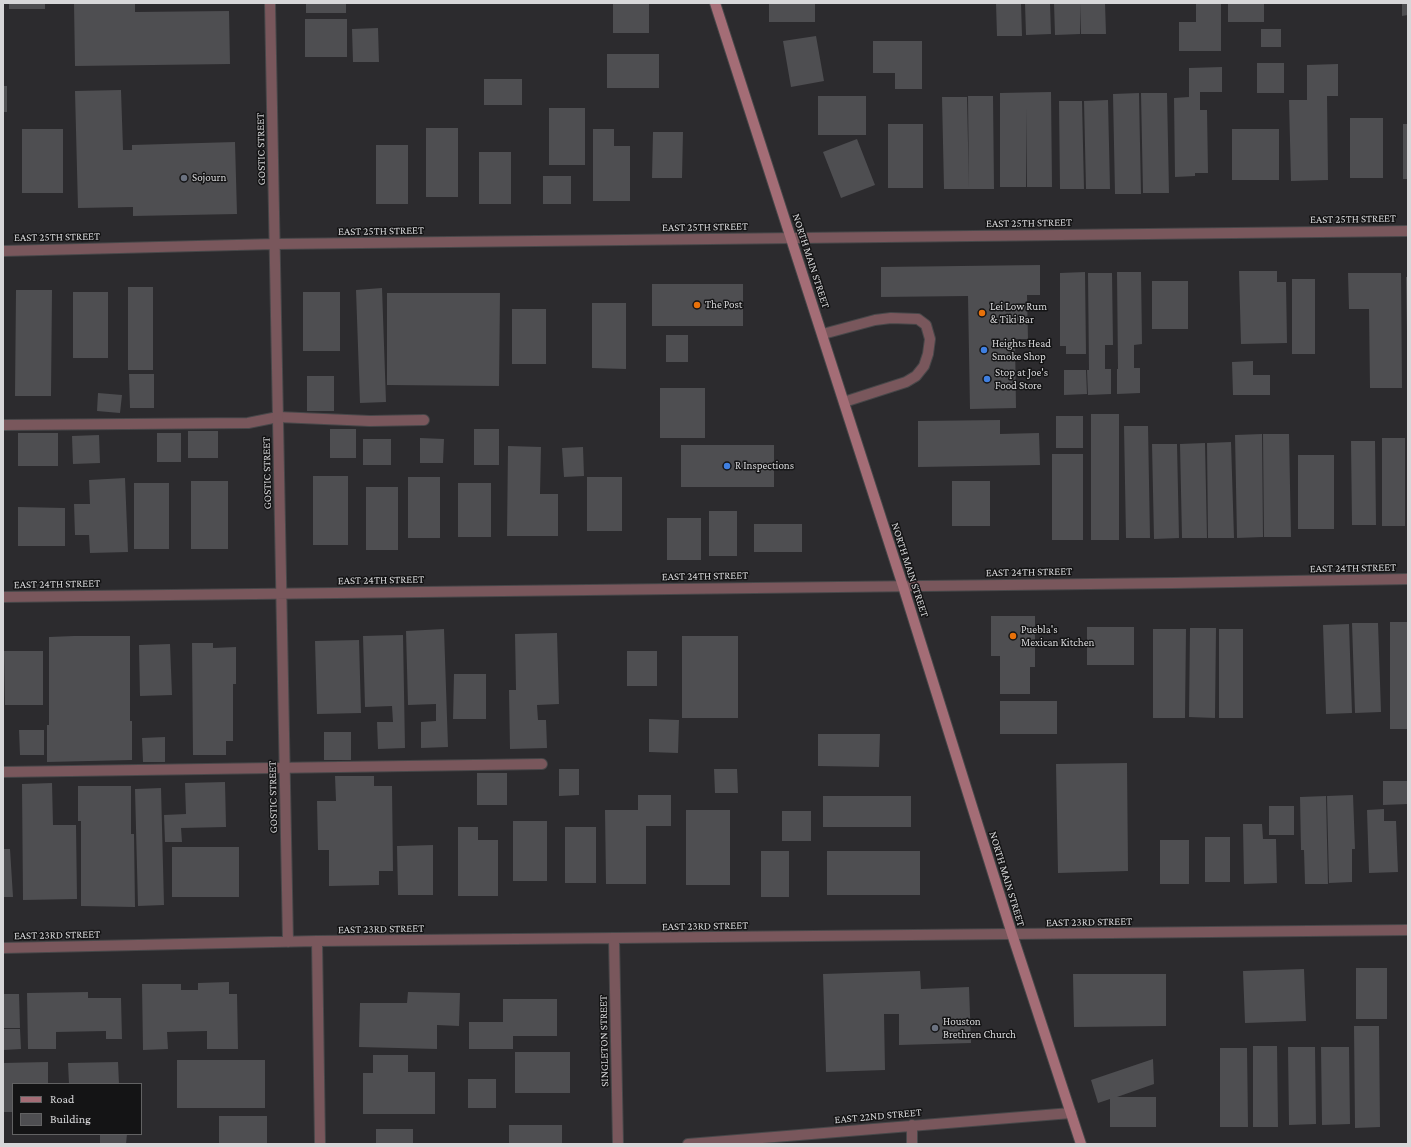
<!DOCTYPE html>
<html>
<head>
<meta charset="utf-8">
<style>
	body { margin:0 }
	#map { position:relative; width:1411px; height:1147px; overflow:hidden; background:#2c2b2e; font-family:"Crimson Pro",serif }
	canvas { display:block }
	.frame { position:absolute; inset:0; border:4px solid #d7d7d9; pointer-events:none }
	.legend { position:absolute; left:12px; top:1083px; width:130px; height:52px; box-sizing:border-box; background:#141415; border:1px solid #626263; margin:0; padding:5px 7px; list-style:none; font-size:12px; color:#d7d7d9 }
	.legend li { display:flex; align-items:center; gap:8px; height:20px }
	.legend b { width:20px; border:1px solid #626263 }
</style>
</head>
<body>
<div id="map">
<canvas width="1411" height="1147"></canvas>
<div class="frame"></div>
<ul class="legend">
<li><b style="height:5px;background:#a46d76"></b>Road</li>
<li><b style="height:11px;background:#4e4e51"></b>Building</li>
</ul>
</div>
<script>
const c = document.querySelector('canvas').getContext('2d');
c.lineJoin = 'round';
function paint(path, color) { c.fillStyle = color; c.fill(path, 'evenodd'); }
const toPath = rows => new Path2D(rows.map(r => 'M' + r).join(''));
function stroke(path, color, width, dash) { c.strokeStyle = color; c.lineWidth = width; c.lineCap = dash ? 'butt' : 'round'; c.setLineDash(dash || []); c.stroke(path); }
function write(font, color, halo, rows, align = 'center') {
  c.font = font + ' "Crimson Pro",serif'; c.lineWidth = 3; c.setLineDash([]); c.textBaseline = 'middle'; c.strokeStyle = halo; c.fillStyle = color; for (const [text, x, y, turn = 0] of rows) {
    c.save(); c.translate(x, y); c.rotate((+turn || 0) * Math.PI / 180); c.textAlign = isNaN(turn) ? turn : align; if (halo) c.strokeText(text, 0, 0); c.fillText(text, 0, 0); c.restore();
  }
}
paint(toPath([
	[9,3,45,3,45,9,9,9],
	[74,3,135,3,135,12,229,11,230,64,75,66],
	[306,3,346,3,346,13,306,13],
	[613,3,649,3,649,33,613,33],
	[769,3,815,3,815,22,769,22],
	[996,3,1021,3,1022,36,997,36],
	[1025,3,1050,3,1051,34,1026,35],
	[1054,3,1080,3,1080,34,1055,35],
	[1080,3,1105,3,1106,34,1081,34],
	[1196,3,1221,3,1221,51,1179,51,1179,22,1196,22],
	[1228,3,1264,3,1264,22,1228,22],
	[1402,3,1408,3,1408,15,1402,16],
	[305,19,347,19,347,57,305,57],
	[378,28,379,62,353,62,352,29],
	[1261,29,1281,29,1281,47,1261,47],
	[816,36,824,81,791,87,783,41],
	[873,41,922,41,922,89,895,89,895,73,873,73],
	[607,54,659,54,659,88,607,88],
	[1257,63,1284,63,1284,93,1257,93],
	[1338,64,1338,96,1327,96,1328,180,1291,181,1289,100,1307,100,1307,65],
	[1222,67,1222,92,1200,92,1200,110,1207,110,1208,173,1195,173,1195,176,1175,177,1174,98,1189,97,1189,68],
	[484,79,522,79,522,105,484,105],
	[3,86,7,86,7,112,3,112],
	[121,90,123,150,132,150,132,145,235,142,237,214,133,216,133,207,78,208,75,91],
	[1051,92,1052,187,1027,187,1026,109,1026,187,1000,187,1000,93],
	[1139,93,1141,194,1115,194,1113,94],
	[1141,93,1167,93,1169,193,1143,193],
	[818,96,866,96,866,135,818,135],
	[968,96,993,96,994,189,969,189],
	[942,97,967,97,969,189,944,189],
	[1108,100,1110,189,1086,189,1084,101],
	[1059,101,1082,101,1084,189,1060,189],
	[549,108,585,108,585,165,549,165],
	[1350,118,1383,118,1383,178,1350,178],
	[888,124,923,124,923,188,888,188],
	[1403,124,1408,124,1408,179,1403,179],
	[426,128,458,128,458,197,426,197],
	[22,129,63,129,63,193,22,193],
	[593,129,614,129,614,146,630,146,630,201,593,201],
	[1232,129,1279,129,1279,180,1232,180],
	[653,132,683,132,682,178,652,178],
	[857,139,875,185,841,198,823,152],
	[376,145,408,145,408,204,376,204],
	[479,152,511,152,511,204,479,204],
	[543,176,571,176,571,204,543,204],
	[1040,265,1040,295,1027,295,1028,339,1015,339,1016,408,970,409,968,296,881,297,881,267],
	[1239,271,1277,271,1277,282,1286,282,1287,343,1241,344],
	[1085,272,1086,354,1066,354,1066,346,1060,346,1060,273],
	[1117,272,1141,272,1142,344,1134,345,1134,368,1140,368,1140,393,1117,394,1117,369,1118,369],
	[1088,273,1112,273,1113,345,1105,345,1105,369,1111,369,1111,394,1088,395,1087,370,1089,370],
	[1348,273,1401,273,1402,388,1370,388,1369,309,1349,309],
	[1406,277,1408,277,1408,332,1407,332],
	[1292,279,1315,279,1315,354,1292,354],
	[1152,281,1188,281,1188,329,1152,329],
	[652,284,743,284,743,326,652,326],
	[128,287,153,287,153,370,128,370],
	[382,288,386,402,360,403,356,290],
	[16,290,52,290,51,396,15,396],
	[73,292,108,292,108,358,73,358],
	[303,292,340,292,340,351,303,351],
	[387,293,500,293,499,386,387,385],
	[592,303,626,303,626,369,592,368],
	[512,309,546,309,546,364,512,364],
	[666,335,688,335,688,362,666,362],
	[1253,361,1253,375,1270,375,1270,395,1233,395,1232,362],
	[1064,370,1086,370,1087,394,1064,395],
	[129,374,154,374,154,408,130,408],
	[307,376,334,376,334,411,307,411],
	[660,388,705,388,705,438,660,438],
	[98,393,122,395,120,413,97,411],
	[1091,414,1119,414,1119,540,1091,540],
	[1056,416,1083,416,1083,448,1056,448],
	[1000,420,1000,434,1039,433,1040,465,918,467,918,421],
	[1124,426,1148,426,1150,538,1126,538],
	[330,429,356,429,356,458,330,458],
	[474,429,499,429,499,465,474,465],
	[188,431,218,431,218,458,188,458],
	[18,433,58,433,58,466,18,466],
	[157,433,181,433,181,462,157,462],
	[1262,434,1263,537,1237,538,1235,435],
	[1263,434,1289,434,1291,537,1264,537],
	[99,435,100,463,73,464,72,436],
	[420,438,444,439,443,463,420,463],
	[1382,438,1405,438,1405,526,1382,526],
	[363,439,391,439,391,465,363,465],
	[1351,441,1375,441,1376,525,1352,525],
	[1231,442,1234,538,1208,538,1207,443],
	[1205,443,1207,538,1182,538,1180,444],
	[1152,444,1177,444,1179,538,1154,539],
	[681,445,774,445,774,487,681,487],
	[508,446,541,447,540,494,558,494,558,536,507,536],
	[583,447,584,476,564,477,562,448],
	[1052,454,1083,454,1083,540,1052,540],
	[1298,455,1334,455,1334,529,1298,529],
	[313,476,348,476,348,545,313,545],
	[408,477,440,477,440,538,408,538],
	[587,477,622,477,622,531,587,531],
	[125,478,128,552,90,553,89,535,75,535,74,504,90,504,89,480],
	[191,481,228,481,228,549,191,549],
	[952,481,990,481,990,526,952,526],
	[134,483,169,483,169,549,134,549],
	[458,483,491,483,491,537,458,537],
	[366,487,398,487,398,550,366,550],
	[18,507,65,508,65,546,18,546],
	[709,511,737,511,737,556,709,556],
	[667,518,701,518,701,560,667,560],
	[754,524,802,524,802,552,754,552],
	[991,616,1035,616,1035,667,1030,667,1030,694,1000,694,1000,656,991,656],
	[1390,622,1408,622,1408,729,1390,729],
	[1352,623,1378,623,1381,712,1355,713],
	[1349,624,1352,713,1326,714,1323,625],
	[1087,627,1134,627,1134,665,1087,665],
	[1190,628,1216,628,1215,718,1189,717],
	[444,629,448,747,421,748,421,722,436,721,436,704,408,705,406,631],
	[1153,629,1186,629,1185,718,1153,718],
	[1219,629,1243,629,1243,718,1219,718],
	[557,633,559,704,537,705,538,720,546,720,547,748,510,749,509,690,516,690,515,634],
	[403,635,405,748,378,749,377,722,393,722,392,706,365,707,363,636],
	[74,636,130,636,130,721,132,721,132,760,47,762,47,725,49,725,49,637],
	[682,636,738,636,738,718,682,718],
	[359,640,361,713,317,714,315,641],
	[192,643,213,643,213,648,236,647,236,684,233,684,233,741,226,741,226,755,193,755],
	[170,644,172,695,140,696,139,645],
	[4,651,43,651,43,705,5,705],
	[627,651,657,651,657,686,627,686],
	[454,674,486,674,486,719,453,719],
	[1000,701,1057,701,1057,734,1000,734],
	[649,719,679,720,678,753,649,752],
	[19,730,44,730,44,755,20,755],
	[324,732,351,732,351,760,324,760],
	[818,734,880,734,879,767,818,766],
	[165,737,165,762,143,762,142,738],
	[1127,763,1128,871,1058,873,1056,764],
	[559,769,579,769,579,795,559,796],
	[714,769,737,769,738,793,715,793],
	[477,773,507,773,507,805,477,805],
	[335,776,374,776,374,786,392,786,393,871,379,871,379,885,329,886,329,850,318,850,317,801,336,801],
	[1383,781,1408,781,1408,804,1383,805],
	[225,782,226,827,181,828,182,842,165,842,164,815,186,814,185,783],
	[52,783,53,825,76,825,77,899,23,900,22,784],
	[78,786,131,786,131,834,134,834,135,907,81,906,81,821,78,821],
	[161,788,164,905,138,906,135,789],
	[638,795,671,795,671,826,646,826,646,884,606,884,605,810,638,810],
	[1353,795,1355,849,1352,849,1352,882,1329,883,1327,796],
	[823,796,911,796,911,827,823,827],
	[1326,796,1328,884,1305,884,1304,850,1301,850,1300,797],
	[1269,806,1294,806,1294,835,1269,835],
	[1384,809,1384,821,1396,821,1398,872,1369,873,1367,810],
	[686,810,730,810,730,885,686,885],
	[782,811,811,811,811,841,782,841],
	[513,821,547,821,547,881,513,881],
	[1243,824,1262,824,1263,839,1276,839,1277,883,1244,884],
	[458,827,478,827,478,840,498,840,498,896,458,896],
	[565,827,596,827,596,883,565,883],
	[1205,837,1230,837,1230,882,1205,882],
	[1160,840,1189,840,1189,884,1160,884],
	[433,845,433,895,398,895,397,846],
	[172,847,239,847,239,897,172,897],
	[3,849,10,849,13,897,3,897],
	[761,851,789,851,789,897,761,897],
	[827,851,920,851,920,895,827,895],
	[1356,968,1387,968,1387,1019,1356,1019],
	[1304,969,1306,1021,1245,1023,1243,971],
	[920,971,921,989,969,987,971,1043,899,1045,899,1014,884,1014,885,1070,826,1072,823,974],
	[1073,974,1166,974,1166,1026,1074,1027],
	[229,982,229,994,237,994,238,1049,207,1049,207,1031,167,1032,168,1049,143,1050,142,984,181,984,181,990,198,990,198,983],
	[88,992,88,998,121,998,122,1039,106,1039,106,1031,56,1032,56,1049,28,1049,27,993],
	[408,992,460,993,459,1026,437,1025,437,1049,359,1047,360,1003,407,1003],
	[3,994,19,994,20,1028,3,1028],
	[503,999,557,999,557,1036,513,1036,513,1049,469,1049,469,1022,503,1022],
	[1354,1026,1379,1026,1380,1127,1355,1128],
	[3,1029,20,1029,21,1049,3,1050],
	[1253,1046,1277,1046,1278,1127,1253,1127],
	[1288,1047,1315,1047,1316,1124,1289,1125],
	[1321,1047,1349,1047,1350,1124,1322,1125],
	[1220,1048,1247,1048,1248,1127,1220,1127],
	[515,1052,570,1052,570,1093,515,1093],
	[373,1055,408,1055,408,1072,435,1072,435,1114,363,1114,363,1073,373,1073],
	[1153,1059,1154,1084,1117,1097,1156,1097,1156,1127,1110,1127,1110,1099,1098,1103,1091,1080],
	[177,1060,265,1060,265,1108,177,1108],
	[48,1062,48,1084,13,1084,13,1112,3,1112,3,1063],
	[118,1062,119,1084,69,1084,68,1063],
	[468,1079,496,1079,496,1108,468,1108],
	[219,1116,267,1116,267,1144,219,1144],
	[509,1125,562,1125,562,1144,509,1144],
	[376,1129,413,1129,413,1144,376,1144],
	[100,1134,127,1134,126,1144,100,1144]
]), '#4e4e51');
const lane = toPath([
	[823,334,875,320,891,318,918,319,926,325,930,339,928,354,924,366,916,376,906,382,844,402],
	[3,425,248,423,278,417,370,421,424,420],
	[3,772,542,764]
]);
const street = toPath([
	[270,3,288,942],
	[3,251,275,244,1408,231],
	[3,597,1173,583,1408,579],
	[614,938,618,1144],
	[317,941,320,1144],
	[3,948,317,941,1408,930],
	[688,1144,1071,1113],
	[912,1144,912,1125]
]);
const secondary = toPath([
	[715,3,903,586,1012,934,1081,1144]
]);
stroke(lane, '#474749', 12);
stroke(street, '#474749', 12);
stroke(secondary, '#474749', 12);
stroke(lane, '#79575c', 10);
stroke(street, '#79575c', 10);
stroke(secondary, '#a46d76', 10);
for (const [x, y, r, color] of [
	[184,178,4,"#6b7280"],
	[697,305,4,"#e8710a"],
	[982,313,4,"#e8710a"],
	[984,350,4,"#3f7fe0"],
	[987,379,4,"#3f7fe0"],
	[727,466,4,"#3f7fe0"],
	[1013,636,4,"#e8710a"],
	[935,1028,4,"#6b7280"]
]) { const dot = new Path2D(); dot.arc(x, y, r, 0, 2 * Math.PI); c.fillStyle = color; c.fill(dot); stroke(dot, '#141415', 1.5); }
write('11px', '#d7d7d9', '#141415', [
	["GOSTIC STREET",261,149,-91],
	["EAST 25TH STREET",1353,219,-1],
	["EAST 25TH STREET",1029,223,-1],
	["EAST 25TH STREET",705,227,-1],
	["EAST 25TH STREET",381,231,-1],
	["EAST 25TH STREET",57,237,-1],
	["NORTH MAIN STREET",811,261,72],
	["GOSTIC STREET",267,473,-91],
	["EAST 24TH STREET",1353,568,-1],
	["NORTH MAIN STREET",910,570,72],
	["EAST 24TH STREET",1029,572,-1],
	["EAST 24TH STREET",705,576,-1],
	["EAST 24TH STREET",381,580,-1],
	["EAST 24TH STREET",57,584,-1],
	["GOSTIC STREET",273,797,-91],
	["NORTH MAIN STREET",1007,879,73],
	["EAST 23RD STREET",1089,922,-1],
	["EAST 23RD STREET",705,926,-1],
	["EAST 23RD STREET",381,929,-1],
	["EAST 23RD STREET",57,935,-1],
	["SINGLETON STREET",604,1041,-91],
	["EAST 22ND STREET",878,1116,-5]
]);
write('11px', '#d7d7d9', '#141415', [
	["Sojourn",192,178],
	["The Post",705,305],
	["Lei Low Rum",990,307],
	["& Tiki Bar",990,320],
	["Heights Head",992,344],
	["Smoke Shop",992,357],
	["Stop at Joe's",995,373],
	["Food Store",995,386],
	["R Inspections",735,466],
	["Puebla's",1021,630],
	["Mexican Kitchen",1021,643],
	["Houston",943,1022],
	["Brethren Church",943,1035]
], 'left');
</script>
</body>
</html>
